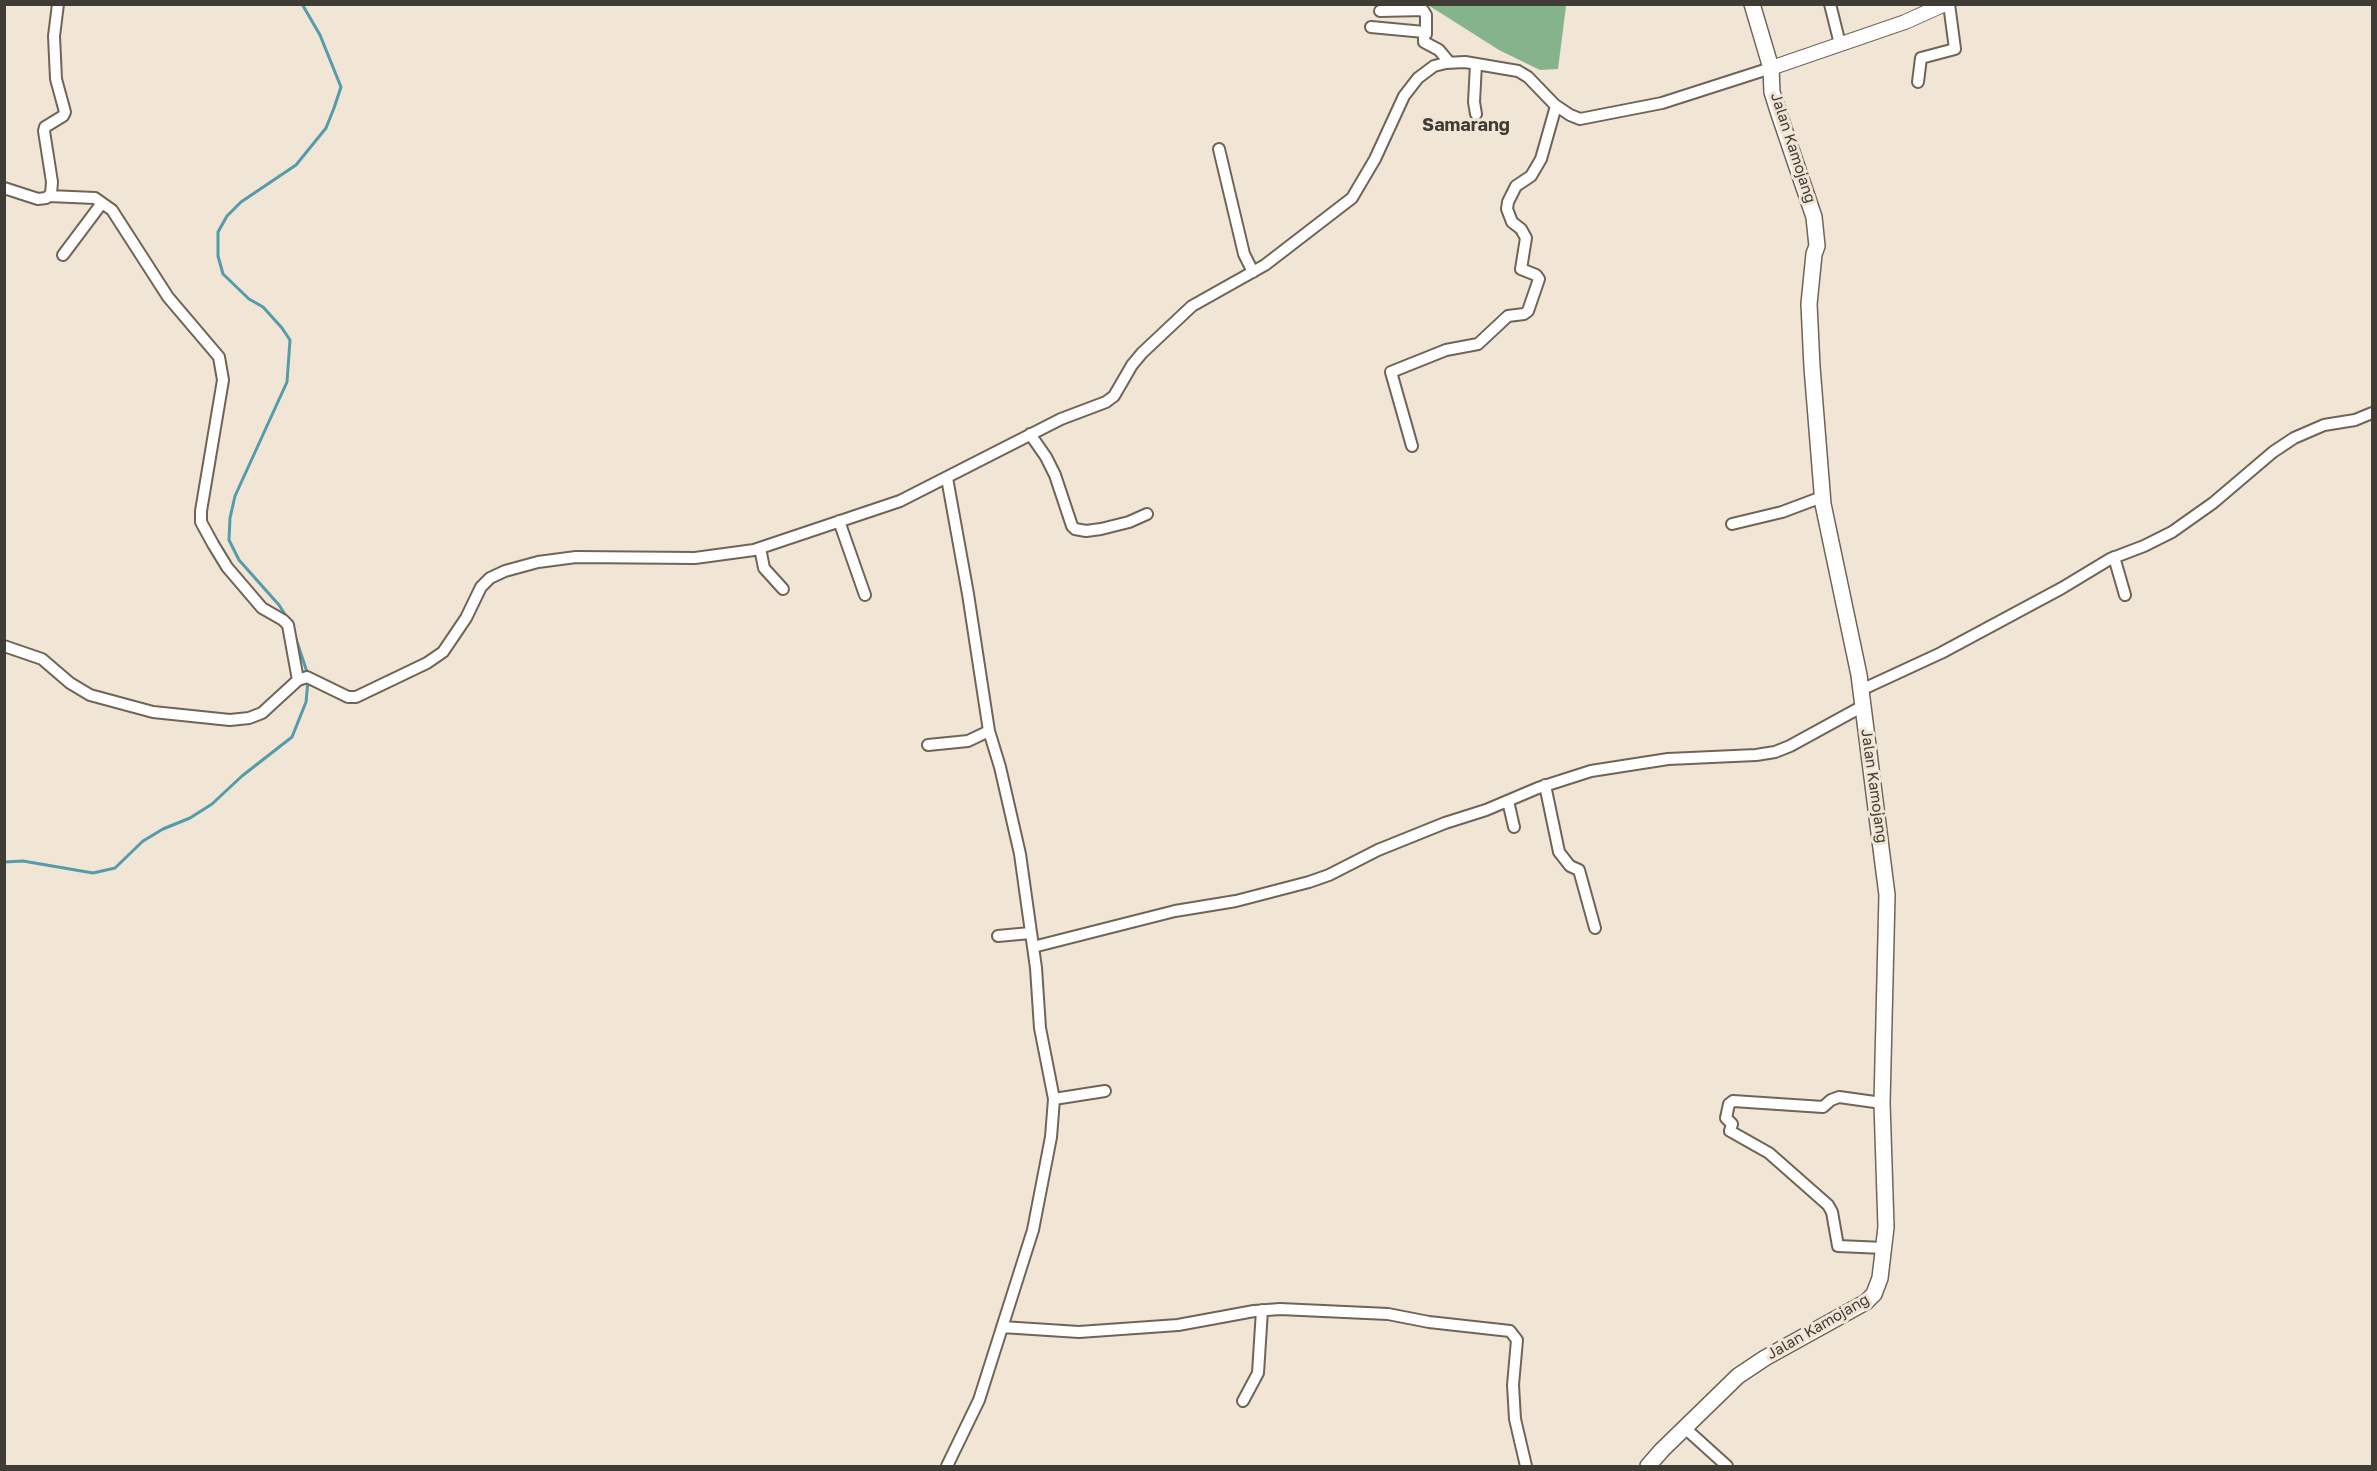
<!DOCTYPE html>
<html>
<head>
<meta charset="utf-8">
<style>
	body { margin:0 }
	#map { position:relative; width:2377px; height:1471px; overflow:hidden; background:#f1e5d5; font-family:"Golos Text",sans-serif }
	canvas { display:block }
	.frame { position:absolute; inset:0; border:6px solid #3f3b35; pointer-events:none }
</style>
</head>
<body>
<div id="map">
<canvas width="2377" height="1471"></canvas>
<div class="frame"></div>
</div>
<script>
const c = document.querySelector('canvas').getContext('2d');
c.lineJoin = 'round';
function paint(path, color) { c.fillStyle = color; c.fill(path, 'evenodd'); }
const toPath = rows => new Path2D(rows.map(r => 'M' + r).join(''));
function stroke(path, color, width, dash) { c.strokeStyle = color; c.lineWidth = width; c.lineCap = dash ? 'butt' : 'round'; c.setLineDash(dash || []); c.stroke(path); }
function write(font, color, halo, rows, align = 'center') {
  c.font = font + ' "Golos Text",sans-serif'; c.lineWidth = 6; c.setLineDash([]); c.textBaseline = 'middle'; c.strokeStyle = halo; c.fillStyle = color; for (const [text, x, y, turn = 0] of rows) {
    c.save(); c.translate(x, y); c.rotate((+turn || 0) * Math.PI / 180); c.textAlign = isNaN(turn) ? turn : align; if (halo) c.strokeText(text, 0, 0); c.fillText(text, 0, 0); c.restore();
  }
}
paint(toPath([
	[1563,4,1566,6,1558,69,1540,70,1499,50,1428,5]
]), '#85b38b');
stroke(toPath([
	[288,619,279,605,239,560,229,540,230,518,235,496,287,382,290,340,282,328,263,307,249,299,223,274,218,256,218,232,227,216,241,202,296,165,326,128,334,108,341,87,320,35,302,4],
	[293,630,308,675],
	[4,862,23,861,93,873,115,868,143,841,163,829,190,818,212,804,242,776,292,737,306,702,308,681]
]), '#549bac', 3);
const minor = toPath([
	[1830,4,1840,44],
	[1380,11,1423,10,1426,15,1426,34],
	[1371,27,1424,32,1424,42,1439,50,1449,62],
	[1918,82,1921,58,1955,49,1949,4],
	[1476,114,1474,102,1476,64],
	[1219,149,1244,254,1253,272],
	[4,188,38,199,46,198,51,194,52,182,44,131,45,127,63,116,65,112,56,79,54,36,58,4],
	[49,196,95,198,102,203,63,255],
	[102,203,112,210,168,297,219,357,223,380,201,511,201,522,213,544,227,567,262,608,283,620,288,625,298,680],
	[1030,434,1046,457,1055,475,1072,526,1075,529,1086,531,1101,529,1129,522,1147,514],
	[1412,446,1391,372,1446,350,1478,344,1508,316,1524,314,1528,311,1539,279,1536,275,1521,269,1526,238,1521,229,1512,222,1507,209,1508,202,1516,186,1531,176,1541,159,1556,106],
	[839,521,865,595],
	[1732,524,1782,512,1822,497],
	[760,548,764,568,783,589],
	[2114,557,2125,595],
	[4,646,42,659,70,683,90,695,153,712,230,720,249,718,262,713,298,680,307,677,348,697,356,697,427,663,443,652,466,618,481,587,490,578,505,571,538,562,576,557,695,558,754,550,900,501,1061,419,1106,402,1114,396,1132,365,1142,353,1192,306,1265,265,1352,198,1375,159,1404,96,1418,78,1434,66,1446,63,1465,62,1518,71,1528,77,1555,105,1570,115,1580,119,1662,103,1771,68],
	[1861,690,1941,653,2062,588,2110,559,2144,546,2172,532,2213,503,2273,452,2294,438,2324,425,2355,420,2372,413],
	[928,745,968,741,989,731],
	[1545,785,1559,852,1570,866,1579,870,1595,928],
	[1508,801,1514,827],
	[998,936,1030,933],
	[1033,947,1175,911,1236,901,1309,882,1329,875,1378,850,1445,823,1486,810,1538,788,1591,771,1668,759,1756,755,1775,752,1790,746,1863,706],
	[1054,1099,1105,1091],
	[1882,1103,1839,1097,1831,1100,1823,1107,1733,1101,1729,1104,1726,1118,1732,1124,1730,1131,1769,1153,1828,1205,1832,1212,1838,1246,1884,1248],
	[1002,1327,1079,1332,1178,1325,1254,1311,1280,1309,1388,1314,1429,1322,1510,1331,1517,1340,1513,1385,1515,1419,1526,1466],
	[1243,1401,1258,1373,1262,1310],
	[1686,1429,1727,1466],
	[947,1466,979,1400,1033,1230,1051,1137,1054,1099,1040,1028,1036,968,1020,854,1000,767,989,731,968,594,947,478]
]);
const tertiary = toPath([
	[1771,68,1905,22,1945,4]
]);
const secondary = toPath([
	[1648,1466,1662,1450,1738,1376,1765,1358,1866,1302,1874,1294,1880,1278,1886,1227,1882,1103,1887,895,1859,675,1823,504,1812,367,1809,304,1814,254,1817,246,1814,217,1778,111,1772,92,1771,68,1752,4]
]);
stroke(minor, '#6f6557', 14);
stroke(tertiary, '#6f6557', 16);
stroke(secondary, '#6f6557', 18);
stroke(minor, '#fff', 10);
stroke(tertiary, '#fff', 14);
stroke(secondary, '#fff', 15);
write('15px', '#3f3b35', '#f1e5d5', [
	["Jalan Kamojang",1793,148,72],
	["Jalan Kamojang",1874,786,82],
	["Jalan Kamojang",1818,1327,-30]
]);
write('bold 18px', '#3f3b35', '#f1e5d5', [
	["Samarang",1466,125]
]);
</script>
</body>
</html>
